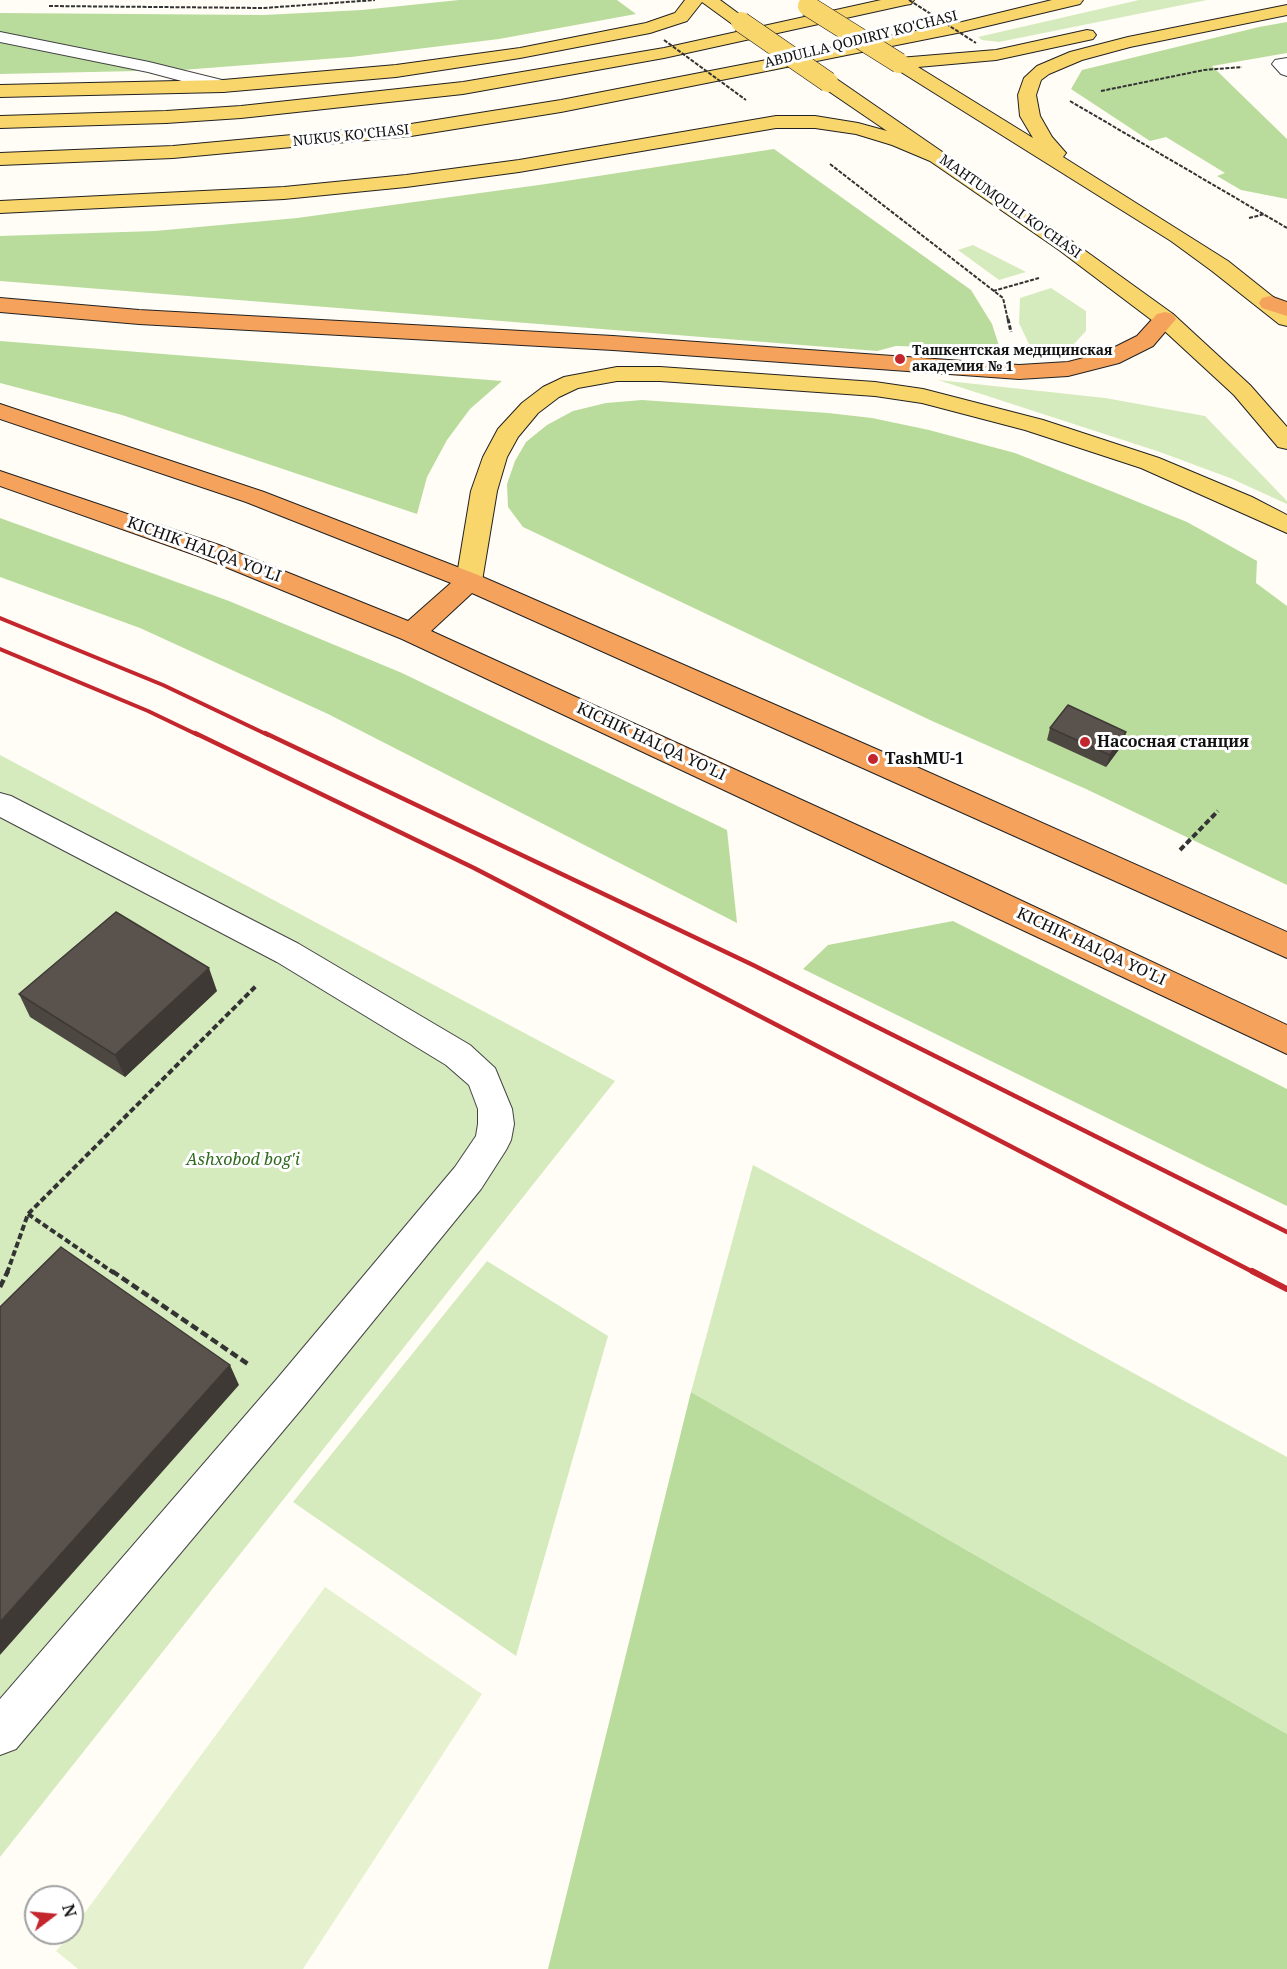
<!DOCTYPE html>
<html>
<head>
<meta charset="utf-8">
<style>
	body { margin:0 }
	#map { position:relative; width:1287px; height:1969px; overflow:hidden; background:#fffdf5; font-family:"Noto Serif",serif }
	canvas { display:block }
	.north { position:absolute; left:24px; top:1885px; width:60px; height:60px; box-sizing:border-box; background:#fff; border:2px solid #a0a0a0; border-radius:50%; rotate:74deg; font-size:16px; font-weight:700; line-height:24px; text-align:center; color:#111 }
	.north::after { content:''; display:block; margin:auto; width:21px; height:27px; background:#c4262e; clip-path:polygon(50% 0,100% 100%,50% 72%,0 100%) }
</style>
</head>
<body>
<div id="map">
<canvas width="1287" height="1969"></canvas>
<div class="north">N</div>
</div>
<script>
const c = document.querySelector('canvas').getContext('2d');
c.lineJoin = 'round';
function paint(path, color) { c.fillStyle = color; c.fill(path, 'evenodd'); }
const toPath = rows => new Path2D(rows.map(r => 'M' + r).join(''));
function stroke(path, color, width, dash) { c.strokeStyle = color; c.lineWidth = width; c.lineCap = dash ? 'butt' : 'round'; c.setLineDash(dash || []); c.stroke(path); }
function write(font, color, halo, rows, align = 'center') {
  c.font = font + ' "Noto Serif",serif'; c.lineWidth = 6; c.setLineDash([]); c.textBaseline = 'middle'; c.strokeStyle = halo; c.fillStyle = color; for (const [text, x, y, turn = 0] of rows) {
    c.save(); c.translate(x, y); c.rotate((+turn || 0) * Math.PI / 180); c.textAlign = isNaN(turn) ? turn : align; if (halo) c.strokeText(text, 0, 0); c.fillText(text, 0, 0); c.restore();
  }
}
paint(toPath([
	[1139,0,1207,0,999,42,982,40,978,37],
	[973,245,1026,272,999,280,958,250],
	[1051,288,1086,311,1086,331,1074,344,1063,350,1035,357,1019,323,1020,298],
	[938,380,1105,398,1205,416,1287,501,1287,504,1230,478,1160,452],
	[0,755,615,1081,0,1857],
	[753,1165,1287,1457,1287,1734,691,1392],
	[487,1261,608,1336,516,1656,293,1502]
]), '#d5ebbd');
paint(toPath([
	[459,0,617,0,636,14,499,39,351,57,182,70,0,74,0,13,264,15,362,10],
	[1287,22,1287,53,1212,66,1287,139,1287,199,1241,190,1217,176,1225,173,1166,137,1150,141,1071,89,1082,70,1259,27],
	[774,149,971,290,992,324,1000,349,896,346,877,351,0,281,0,236,155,231,297,218,546,184],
	[0,341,502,381,470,409,447,440,427,477,417,514,122,415,0,383],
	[642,400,828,413,872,418,929,430,1015,453,1116,493,1187,522,1257,561,1256,583,1287,606,1287,885,1086,789,932,721,523,527,508,507,507,484,515,461,526,442,547,425,573,411,606,403],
	[0,518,229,601,402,673,727,830,737,923,328,714,140,628,0,577],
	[953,921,1287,1089,1287,1206,803,969,828,945],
	[691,1392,1287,1734,1287,1969,548,1969]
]), '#b9dc9c');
paint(toPath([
	[325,1587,482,1694,303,1969,78,1969,56,1951,72,1933,72,1930]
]), '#e6f2cf');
const minor = toPath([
	[0,32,149,62,230,82,232,86,230,90,223,92,148,72,0,42,0,32],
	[1287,58,1287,76,1281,74,1272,64,1275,60,1287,58],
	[0,793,11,796,299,944,470,1045,495,1068,512,1109,514,1124,511,1140,506,1150,481,1189,304,1406,16,1749,0,1755,0,1699,276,1380,455,1167,476,1136,478,1124,478,1109,469,1085,446,1065,277,962,0,817,0,793]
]);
const major = toPath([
	[685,0,720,0,750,22,747,26,735,26,702,2,687,21,650,33,520,58,396,77,223,92,0,97,0,85,223,80,396,65,520,48,646,23,675,13,685,0],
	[881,0,914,0,911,4,905,5,664,58,463,94,241,118,166,123,0,128,0,116,166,111,241,106,463,82,664,48,881,0],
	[1052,0,1083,0,1080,4,962,32,561,112,411,136,173,158,0,165,0,153,173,146,411,124,561,100,962,22,1052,0],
	[1287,5,1287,15,1130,47,1082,60,1049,74,1041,80,1036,95,1040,116,1052,137,1066,153,1063,157,1228,261,1287,308,1287,326,1279,324,1212,271,1171,241,893,67,890,63,893,59,899,58,996,50,1087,30,1093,31,1096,35,1093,39,996,60,918,67,1033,138,1020,116,1018,95,1024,78,1037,66,1070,52,1128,37,1287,5],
	[828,76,835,78,1073,242,1173,314,1250,385,1287,427,1287,449,1278,447,1234,395,1157,324,1059,250,930,161,892,145,856,134,815,128,776,128,519,172,406,187,284,199,0,213,0,201,284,187,406,175,519,160,776,116,815,116,858,123,887,131,821,86,819,82,821,78,828,76],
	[617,367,660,367,875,382,923,389,1043,420,1159,458,1252,497,1287,515,1287,533,1141,468,1025,430,922,403,875,396,660,381,617,381,578,388,559,397,538,413,518,437,507,457,497,491,482,581,478,587,469,589,460,587,456,581,471,491,483,457,498,429,522,403,543,387,564,377,617,367]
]);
const highway = toPath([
	[1270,296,1287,302,1287,316,1262,308,1259,303,1262,298,1270,296],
	[0,298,139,310,613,336,1019,365,1068,362,1103,353,1137,336,1157,314,1165,312,1173,314,1176,319,1153,346,1119,363,1068,376,1019,379,613,350,139,324,0,312,0,298],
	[0,404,264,492,478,575,883,752,1287,932,1287,958,472,593,431,631,973,878,1287,1025,1287,1054,402,639,201,557,0,486,0,471,219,545,408,621,451,583,246,502,0,419,0,404]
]);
stroke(minor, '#444', 2);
stroke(major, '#222', 2);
stroke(highway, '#222', 2);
stroke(toPath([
	[49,6,264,8,375,0],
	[1101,91,1204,70,1242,67],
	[1070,101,1287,228],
	[830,164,1003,298,1008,320],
	[1249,218,1265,214],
	[993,291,1039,278]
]), '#333', 2, [4, 1.5]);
stroke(toPath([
	[1008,319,1011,332]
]), '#333', 3, [4.5, 2]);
stroke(toPath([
	[1180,850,1218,811],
	[28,1214,114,1273],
	[7,1273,28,1214,256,986]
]), '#333', 4, [6, 3]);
stroke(toPath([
	[112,1271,248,1364],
	[0,1287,8,1271]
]), '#333', 4.5, [8, 4]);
paint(minor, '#fff');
paint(major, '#f9d66b');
paint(highway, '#f5a25d');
stroke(toPath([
	[0,618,163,685,268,735],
	[0,649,148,711,198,735]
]), '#c4262e', 4);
stroke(toPath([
	[195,733,474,868,1255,1273],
	[265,733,753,965,1287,1232]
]), '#c4262e', 4.5);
stroke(toPath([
	[1252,1271,1287,1289]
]), '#c4262e', 6);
const majorBridge = toPath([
	[808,6,899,63],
	[741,22,828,82]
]);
stroke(majorBridge, '#222', 21, []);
stroke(toPath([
	[909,0,976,43],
	[664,40,746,100]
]), '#333', 2, [4, 1.5]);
stroke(majorBridge, '#f9d66b', 20);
paint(toPath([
	[1050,728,1126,732,1123,744,1106,767,1047,740],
	[217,991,125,1077,30,1017,19,994]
]), '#4d4742');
paint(toPath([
	[1126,732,1123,744,1106,767,1110,755],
	[209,968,217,991,125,1077,115,1055],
	[230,1365,239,1385,0,1655,0,1622]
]), '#3f3936');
const building = toPath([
	[1068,705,1126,732,1110,755,1050,728,1068,705],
	[116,912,209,968,115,1055,19,994,116,912],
	[61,1247,230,1365,0,1622,0,1307,61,1247]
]);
paint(building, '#5a524d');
stroke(building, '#3f3936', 1.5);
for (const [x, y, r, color] of [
	[900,359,6,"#c4262e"],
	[1085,742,6,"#c4262e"],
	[873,759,6,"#c4262e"]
]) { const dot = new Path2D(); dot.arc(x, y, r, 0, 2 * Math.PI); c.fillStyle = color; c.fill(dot); stroke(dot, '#fff', 2); }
write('14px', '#111', '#fff', [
	["ABDULLA QODIRIY KO'CHASI",861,40,-14],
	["NUKUS KO'CHASI",351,136,-6],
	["MAHTUMQULI KO'CHASI",1010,207,35]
]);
write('bold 14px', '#111', '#fff', [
	["Ташкентская медицинская",912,351],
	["академия № 1",912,367]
], 'left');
write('16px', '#111', '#fff', [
	["KICHIK HALQA YO'LI",204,550,20],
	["KICHIK HALQA YO'LI",651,742,25],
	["KICHIK HALQA YO'LI",1091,947,25]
]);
write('bold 16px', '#111', '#fff', [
	["Насосная станция",1097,742],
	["TashMU-1",885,759]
], 'left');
write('italic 16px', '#2f6b1f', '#fff', [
	["Ashxobod bog'i",243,1160]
]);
</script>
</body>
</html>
